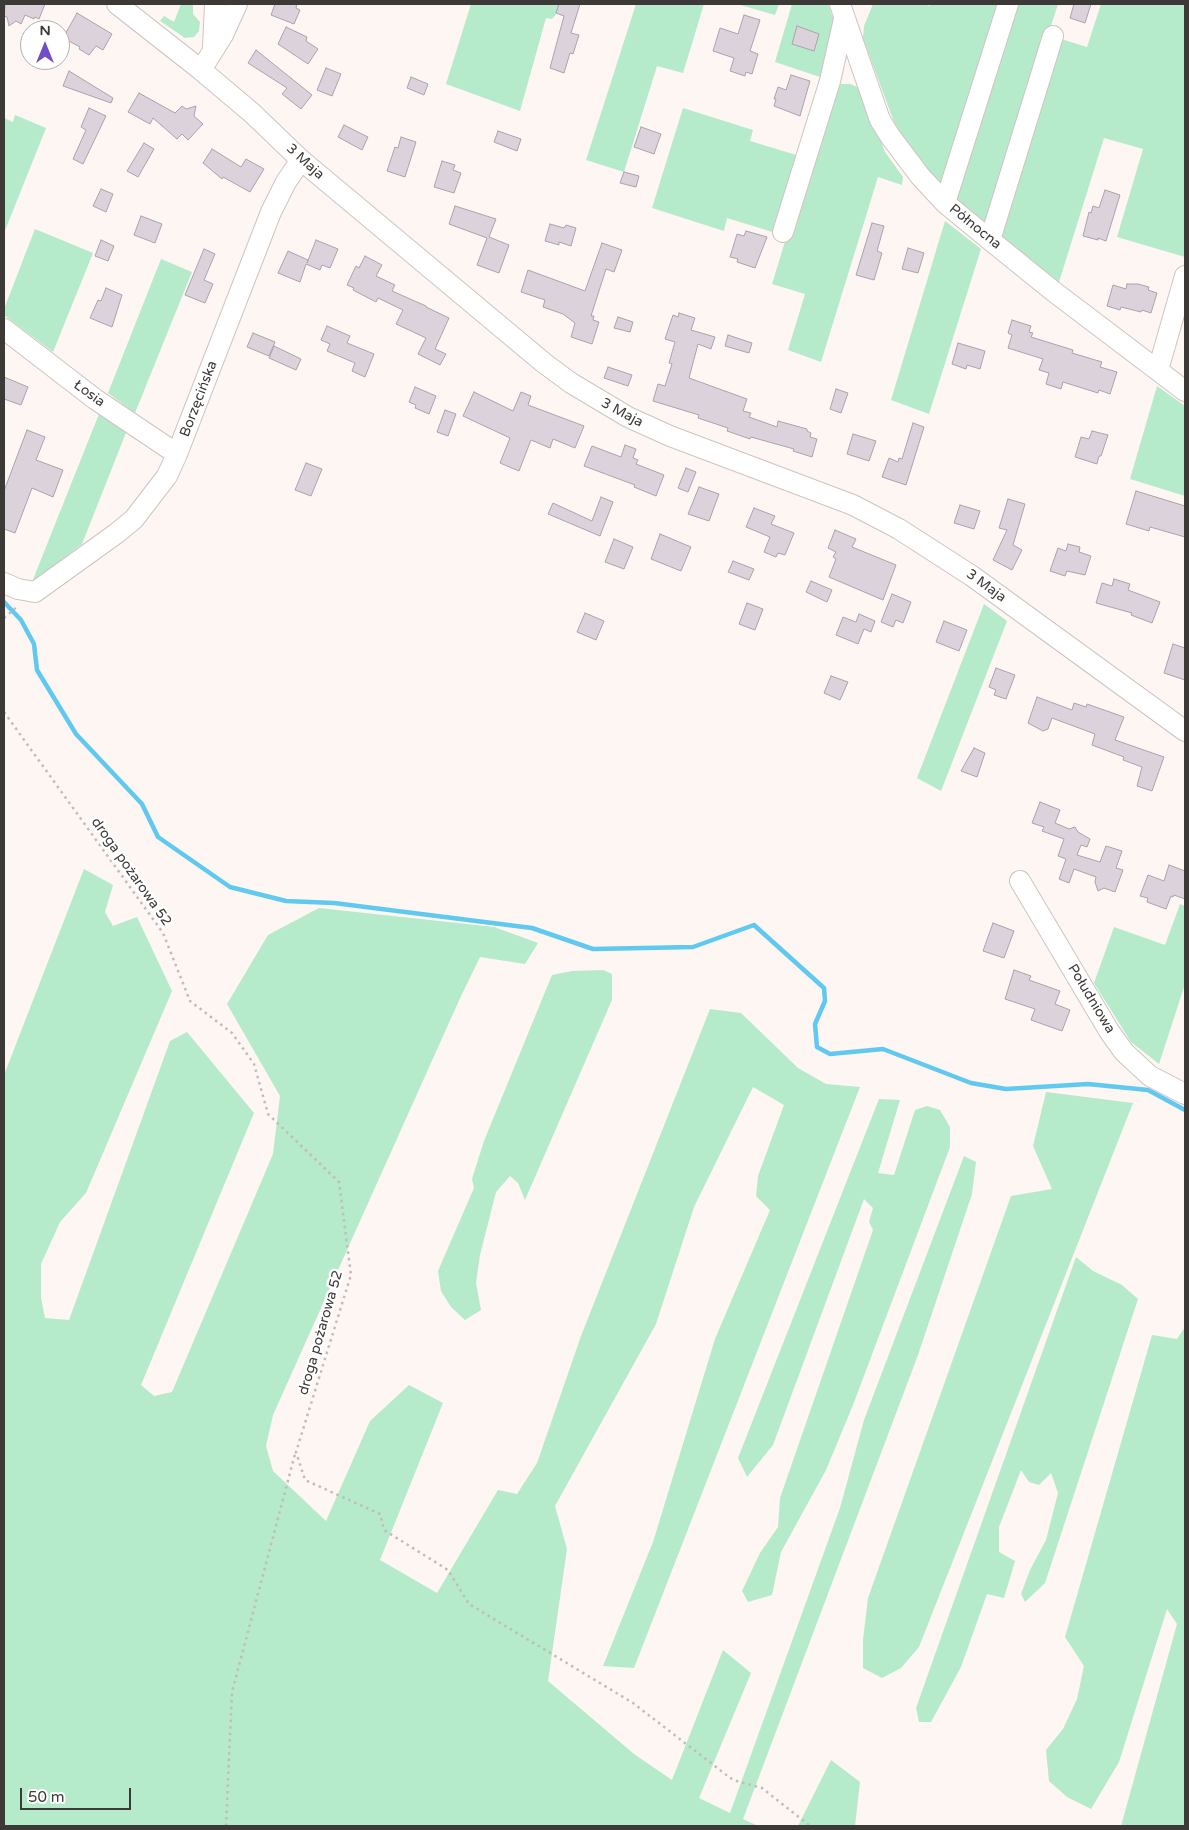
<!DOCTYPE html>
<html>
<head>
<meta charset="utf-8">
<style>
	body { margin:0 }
	#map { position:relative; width:1189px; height:1830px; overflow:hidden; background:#fdf6f3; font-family:"Varela Round",sans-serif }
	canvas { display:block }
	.frame { position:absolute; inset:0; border:5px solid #3d3937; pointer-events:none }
	.north { position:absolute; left:20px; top:20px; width:50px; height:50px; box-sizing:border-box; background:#fff; border:1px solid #b1b0af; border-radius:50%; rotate:0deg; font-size:14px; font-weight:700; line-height:20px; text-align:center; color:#3d3937 }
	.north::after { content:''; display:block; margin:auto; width:18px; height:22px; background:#6f4ec7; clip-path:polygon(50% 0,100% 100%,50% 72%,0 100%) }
	.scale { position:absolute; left:20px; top:1788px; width:111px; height:22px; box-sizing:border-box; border:2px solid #3d3937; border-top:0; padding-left:6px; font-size:15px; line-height:18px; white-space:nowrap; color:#3d3937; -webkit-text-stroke:4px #fff; paint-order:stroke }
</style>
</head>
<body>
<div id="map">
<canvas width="1189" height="1830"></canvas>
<div class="frame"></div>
<div class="north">N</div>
<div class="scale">50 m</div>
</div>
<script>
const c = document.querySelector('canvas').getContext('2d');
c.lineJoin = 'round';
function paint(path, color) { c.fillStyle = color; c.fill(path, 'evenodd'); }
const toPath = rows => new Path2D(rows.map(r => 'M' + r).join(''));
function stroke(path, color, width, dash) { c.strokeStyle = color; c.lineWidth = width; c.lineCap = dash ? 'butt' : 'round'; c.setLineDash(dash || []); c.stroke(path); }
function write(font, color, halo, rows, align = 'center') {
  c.font = font + ' "Varela Round",sans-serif'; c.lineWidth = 5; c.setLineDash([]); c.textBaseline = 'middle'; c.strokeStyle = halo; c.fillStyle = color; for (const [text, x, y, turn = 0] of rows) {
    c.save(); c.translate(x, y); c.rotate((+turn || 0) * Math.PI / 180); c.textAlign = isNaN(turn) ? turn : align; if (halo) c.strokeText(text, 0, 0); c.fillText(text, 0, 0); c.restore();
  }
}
paint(toPath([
	[181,4,193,4,193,14,200,22,199,31,194,37,185,38,160,21,164,16,174,22],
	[471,4,560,4,557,13,552,19,546,18,520,111,446,84],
	[636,4,704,4,683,73,657,66,624,172,586,160],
	[737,4,779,4,775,15],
	[792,4,828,4,838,31,823,78,775,62],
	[873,4,923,4,930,6,930,4,1002,4,944,189,917,160,894,122,863,38,864,26],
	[1014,4,1058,4,987,225,953,198],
	[1101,4,1185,4,1185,257,1117,237,1143,149,1104,138,1059,282,999,235,1058,38,1087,47],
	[833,84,850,84,862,89,885,152,903,177,902,185,878,177,821,362,788,350,805,294,772,284],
	[683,108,753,130,750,141,800,156,776,233,727,218,724,231,652,208],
	[15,115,46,128,4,233,4,118,13,122],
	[945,221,981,249,929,414,891,400],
	[35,229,93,253,53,352,4,315,4,309],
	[161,259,192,272,135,413,108,393],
	[1157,386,1185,406,1185,496,1130,479],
	[108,412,129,425,82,544,32,582,99,414],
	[984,604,1007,621,941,791,917,778],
	[84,869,113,885,105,912,113,926,137,917,172,991,86,1193,60,1222,41,1264,41,1298,45,1318,69,1320,170,1041,187,1032,254,1113,141,1385,154,1396,172,1392,273,1154,280,1096,227,1004,268,935,319,908,494,927,538,943,525,964,480,957,461,996,273,1415,266,1446,273,1471,326,1521,370,1421,409,1385,443,1403,380,1560,437,1593,498,1490,517,1494,537,1463,581,1336,710,1009,741,1013,798,1068,826,1084,860,1087,634,1668,603,1666,653,1542,715,1339,770,1210,756,1196,758,1176,784,1105,753,1087,694,1207,656,1324,555,1506,567,1549,548,1681,634,1754,672,1780,723,1650,751,1673,699,1798,730,1813,840,1508,864,1420,964,1156,976,1162,972,1194,918,1355,743,1819,758,1826,4,1826,4,1075],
	[1180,904,1185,906,1185,984,1159,1064,1131,1042,1094,983,1114,927,1165,945],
	[603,970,612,974,612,1000,525,1200,518,1183,510,1176,496,1192,480,1255,476,1283,481,1310,465,1320,451,1307,441,1291,438,1271,474,1188,472,1179,484,1141,552,975,572,971],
	[1046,1092,1133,1103,919,1647,901,1668,882,1678,863,1668,863,1640,868,1598,1011,1196,1052,1189,1033,1146],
	[879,1099,900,1100,878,1173,894,1175,915,1110,927,1106,940,1110,950,1127,950,1147,853,1405,826,1470,781,1552,772,1595,748,1602,742,1591,760,1553,778,1527,780,1498,873,1230,869,1222,873,1208,864,1199,773,1445,747,1477,738,1458],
	[1076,1257,1093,1271,1122,1285,1138,1299,1045,1583,1025,1602,1021,1594,1030,1570,1046,1540,1058,1493,1051,1473,1039,1485,1029,1482,1021,1470,999,1527,999,1552,1015,1561,1004,1598,987,1594,961,1667,931,1722,919,1722,916,1708],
	[1185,1327,1185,1826,1121,1826,1177,1624,1167,1609,1119,1762,1091,1809,1067,1797,1049,1781,1046,1750,1063,1729,1077,1699,1084,1666,1065,1637,1152,1335,1177,1339],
	[831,1760,860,1782,855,1826,798,1826]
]), '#b5eacb');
stroke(toPath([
	[4,602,21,620,34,644,37,670,76,734,142,804,158,837,230,887,286,901,334,903,532,928,593,949,693,947,754,925,824,988,825,1001,815,1024,817,1047,830,1054,883,1049,971,1083,1006,1089,1088,1084,1148,1090,1185,1110]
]), '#60c9ef', 4.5);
const building = toPath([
	[4,4,45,4,39,19,35,17,34,19,25,15,21,24,16,21,9,26,7,17,4,16,5,6,4,4],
	[275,4,297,4,296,8,300,10,294,24,271,15,275,4],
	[559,4,580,4,571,33,579,35,573,54,570,53,564,73,550,68,564,16,556,13,559,4],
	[1074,4,1091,4,1085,23,1070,18,1074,4],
	[77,13,112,34,103,50,96,46,89,55,79,49,80,47,63,38,77,13],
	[744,15,760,20,750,51,758,54,752,74,746,72,745,76,730,71,734,58,713,51,720,28,738,34,744,15],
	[797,26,819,34,814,51,792,44,797,26],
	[286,27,307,37,306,41,318,49,308,64,278,44,286,27],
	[256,50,312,95,301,109,282,94,287,88,248,63,256,50],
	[326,68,341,74,332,96,317,90,326,68],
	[69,71,113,98,111,103,63,86,69,71],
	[791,75,810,81,800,116,774,106,776,99,774,99,778,87,786,90,791,75],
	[411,77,428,84,424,95,407,88,411,77],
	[139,93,175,113,182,106,186,109,196,106,194,116,203,124,188,140,182,134,177,139,153,118,150,124,128,112,139,93],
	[89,108,106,116,83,164,73,159,86,130,81,127,89,108],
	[344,125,368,137,362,150,338,137,344,125],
	[641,127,661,134,654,154,634,147,641,127],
	[498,131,521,139,517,151,494,142,498,131],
	[401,137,416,142,405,177,387,171,395,147,398,148,401,137],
	[144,143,154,149,138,177,127,171,144,143],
	[212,149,241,167,246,159,264,169,250,192,223,177,222,179,203,163,212,149],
	[442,161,455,165,453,170,461,173,454,193,434,187,442,161],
	[624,172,639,176,636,187,620,183,624,172],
	[101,189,113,194,106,212,93,206,101,189],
	[1105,190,1120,195,1106,241,1098,238,1098,240,1083,236,1089,212,1091,213,1093,206,1099,208,1105,190],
	[455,206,496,219,489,237,509,245,499,273,477,265,487,238,449,224,455,206],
	[141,216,162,224,155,243,134,235,141,216],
	[872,223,884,226,877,251,882,253,874,280,856,275,872,223],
	[550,224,564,228,566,225,576,228,571,246,559,242,559,245,545,241,550,224],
	[746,231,767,237,755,268,737,262,738,259,730,257,737,234,744,236,746,231],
	[101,240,114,246,108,261,95,256,101,240],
	[316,240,338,249,330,268,322,265,320,270,306,264,300,282,278,273,288,251,308,260,307,263,316,240],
	[602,243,622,250,614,272,606,269,598,294,591,316,594,316,593,320,599,322,592,344,571,337,575,323,563,314,543,307,545,300,521,292,528,270,585,291,602,243],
	[908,248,924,253,918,273,902,269,908,248],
	[204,249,215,254,204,280,213,284,205,303,185,295,204,249],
	[365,256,382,265,376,276,395,285,392,291,426,306,426,307,449,318,435,349,446,354,440,365,418,354,426,338,396,324,403,310,378,298,376,302,353,290,354,288,347,285,356,266,359,268,365,256],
	[1127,284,1138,284,1149,287,1148,290,1157,293,1151,313,1142,310,1141,312,1121,307,1120,310,1107,306,1113,285,1126,289,1127,284],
	[106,288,122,295,112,327,90,318,98,300,101,301,106,288],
	[679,313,695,318,691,330,715,337,711,349,698,344,689,378,747,399,743,411,751,413,749,417,777,427,778,421,807,429,807,431,811,433,810,437,817,439,812,457,793,451,794,449,751,437,750,439,727,431,728,428,698,418,699,415,653,401,658,384,665,386,672,364,669,363,675,342,665,339,673,315,678,317,679,313],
	[618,317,633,322,630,332,614,328,618,317],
	[1012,320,1031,326,1029,332,1033,333,1031,337,1073,350,1072,353,1102,362,1100,367,1117,372,1110,394,1099,390,1098,393,1063,382,1061,389,1046,384,1049,373,1039,370,1043,359,1008,348,1012,335,1008,333,1012,320],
	[327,326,350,336,347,343,374,354,365,377,352,371,355,363,327,351,330,344,321,340,327,326],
	[253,333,275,342,269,356,247,347,253,333],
	[728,335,752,343,749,353,725,346,728,335],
	[958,343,985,351,980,369,967,365,966,369,952,364,958,343],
	[274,346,301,359,296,370,269,358,274,346],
	[608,367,632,375,628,386,604,378,608,367],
	[4,377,28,387,21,405,4,399,4,377],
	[415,387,436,396,429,414,415,408,416,405,409,402,415,387],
	[836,389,848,393,841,413,830,409,836,389],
	[474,392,513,411,521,392,531,396,528,405,584,426,575,448,553,439,550,448,531,440,519,471,500,463,510,438,463,416,474,392],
	[445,410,456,414,448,436,437,432,445,410],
	[913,423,924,427,906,485,882,477,889,458,898,462,899,458,902,459,913,423],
	[27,430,45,437,36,460,63,470,53,497,32,488,15,533,4,529,4,491,27,430],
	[1092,431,1108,435,1101,456,1099,456,1097,464,1075,457,1081,437,1089,439,1092,431],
	[853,434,876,441,869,461,847,454,853,434],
	[625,445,636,449,633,458,638,460,636,464,664,475,656,496,634,487,635,485,584,466,592,446,621,457,625,445],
	[306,463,322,469,311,496,295,490,306,463],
	[686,468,696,472,688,492,678,488,686,468],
	[699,487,719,494,709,521,688,514,699,487],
	[1136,491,1185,506,1185,537,1150,527,1149,531,1126,524,1136,491],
	[601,497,613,502,600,536,548,514,553,503,592,521,601,497],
	[1008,499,1025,504,1013,545,1022,550,1012,570,993,560,1007,530,999,528,1008,499],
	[960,505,980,511,974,529,954,523,960,505],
	[754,508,775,516,771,524,794,533,785,555,778,553,776,557,764,552,770,537,746,527,754,508],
	[835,530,856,539,852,547,896,565,883,600,829,577,836,559,833,557,836,552,828,548,835,530],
	[660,534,691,547,681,571,651,559,660,534],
	[614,539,633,547,624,569,605,562,614,539],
	[1068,544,1080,547,1079,552,1091,556,1085,575,1067,571,1065,576,1050,571,1058,548,1066,551,1068,544],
	[733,561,754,569,749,580,728,572,733,561],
	[1114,579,1130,584,1128,590,1160,602,1152,623,1131,615,1132,613,1096,603,1102,583,1112,586,1114,579],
	[811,581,832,590,827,602,806,592,811,581],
	[892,594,911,602,903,623,896,620,893,627,881,622,892,594],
	[747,603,763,609,755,630,739,624,747,603],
	[585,613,604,621,596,640,577,632,585,613],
	[859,614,875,621,871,632,864,629,858,644,836,635,843,617,856,622,859,614],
	[944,621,967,630,959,651,936,642,944,621],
	[1173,644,1185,648,1185,680,1164,673,1173,644],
	[996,668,1015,675,1006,699,994,695,996,690,989,687,996,668],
	[831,676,848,682,840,700,824,693,831,676],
	[1037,697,1072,710,1074,703,1086,707,1087,704,1124,717,1115,740,1164,757,1152,791,1137,786,1142,767,1123,760,1124,757,1092,745,1095,734,1052,718,1048,729,1043,731,1028,723,1037,697],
	[974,748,985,753,977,777,961,771,974,748],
	[1040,802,1060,810,1055,823,1069,829,1075,827,1078,832,1090,839,1087,847,1081,845,1077,855,1100,862,1106,846,1122,851,1116,868,1123,870,1115,892,1104,888,1098,891,1095,882,1096,877,1074,869,1069,883,1059,879,1066,859,1058,856,1064,839,1042,831,1044,827,1032,823,1040,802],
	[1169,865,1185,871,1185,899,1174,895,1173,897,1171,896,1166,909,1147,902,1148,898,1140,896,1148,875,1164,881,1169,865],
	[993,923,1014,931,1004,958,983,951,993,923],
	[1014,970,1031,976,1029,980,1060,991,1055,1004,1070,1010,1062,1031,1031,1020,1035,1009,1005,999,1014,970]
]);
paint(building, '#dbd2db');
stroke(building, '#aba3ab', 1);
const minor = toPath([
	[117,4,201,70,252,113,301,160,544,363,571,383,628,417,670,436,853,505,899,529,972,576,1185,731],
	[840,4,880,120,890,136,920,176,945,203,990,240,1053,291,1185,391],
	[213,47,215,4],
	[201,70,223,35,237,4],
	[945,203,1008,4],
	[783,232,830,81,844,19],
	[990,240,1053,36],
	[4,329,95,399,177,454],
	[1158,370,1185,276],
	[4,583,18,589,35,592,117,533,134,519,167,476,177,454,271,212,286,182,301,160],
	[1020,881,1109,1031,1124,1052,1150,1076,1185,1094]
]);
stroke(minor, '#d0c4bf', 22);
stroke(toPath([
	[4,618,18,606],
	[4,712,163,933,190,1001,232,1033,254,1064,268,1114,339,1182,351,1275,296,1452,305,1480,380,1514,384,1530,448,1570,469,1604,633,1703,733,1780,762,1788,810,1826],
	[226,1826,232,1692,295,1454]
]), '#c2bcba', 2.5, [2.5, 4]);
stroke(minor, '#fff', 20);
write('14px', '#3d3937', '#fff', [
	["3 Maja",305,162,42],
	["Północna",975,227,39],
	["Łosia",89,394,36],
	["Borzęcińska",199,399,-69],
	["3 Maja",622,413,28],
	["3 Maja",986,586,36],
	["droga pożarowa 52",131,872,55],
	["Południowa",1091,999,59],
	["droga pożarowa 52",321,1333,-74]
]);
</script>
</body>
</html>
